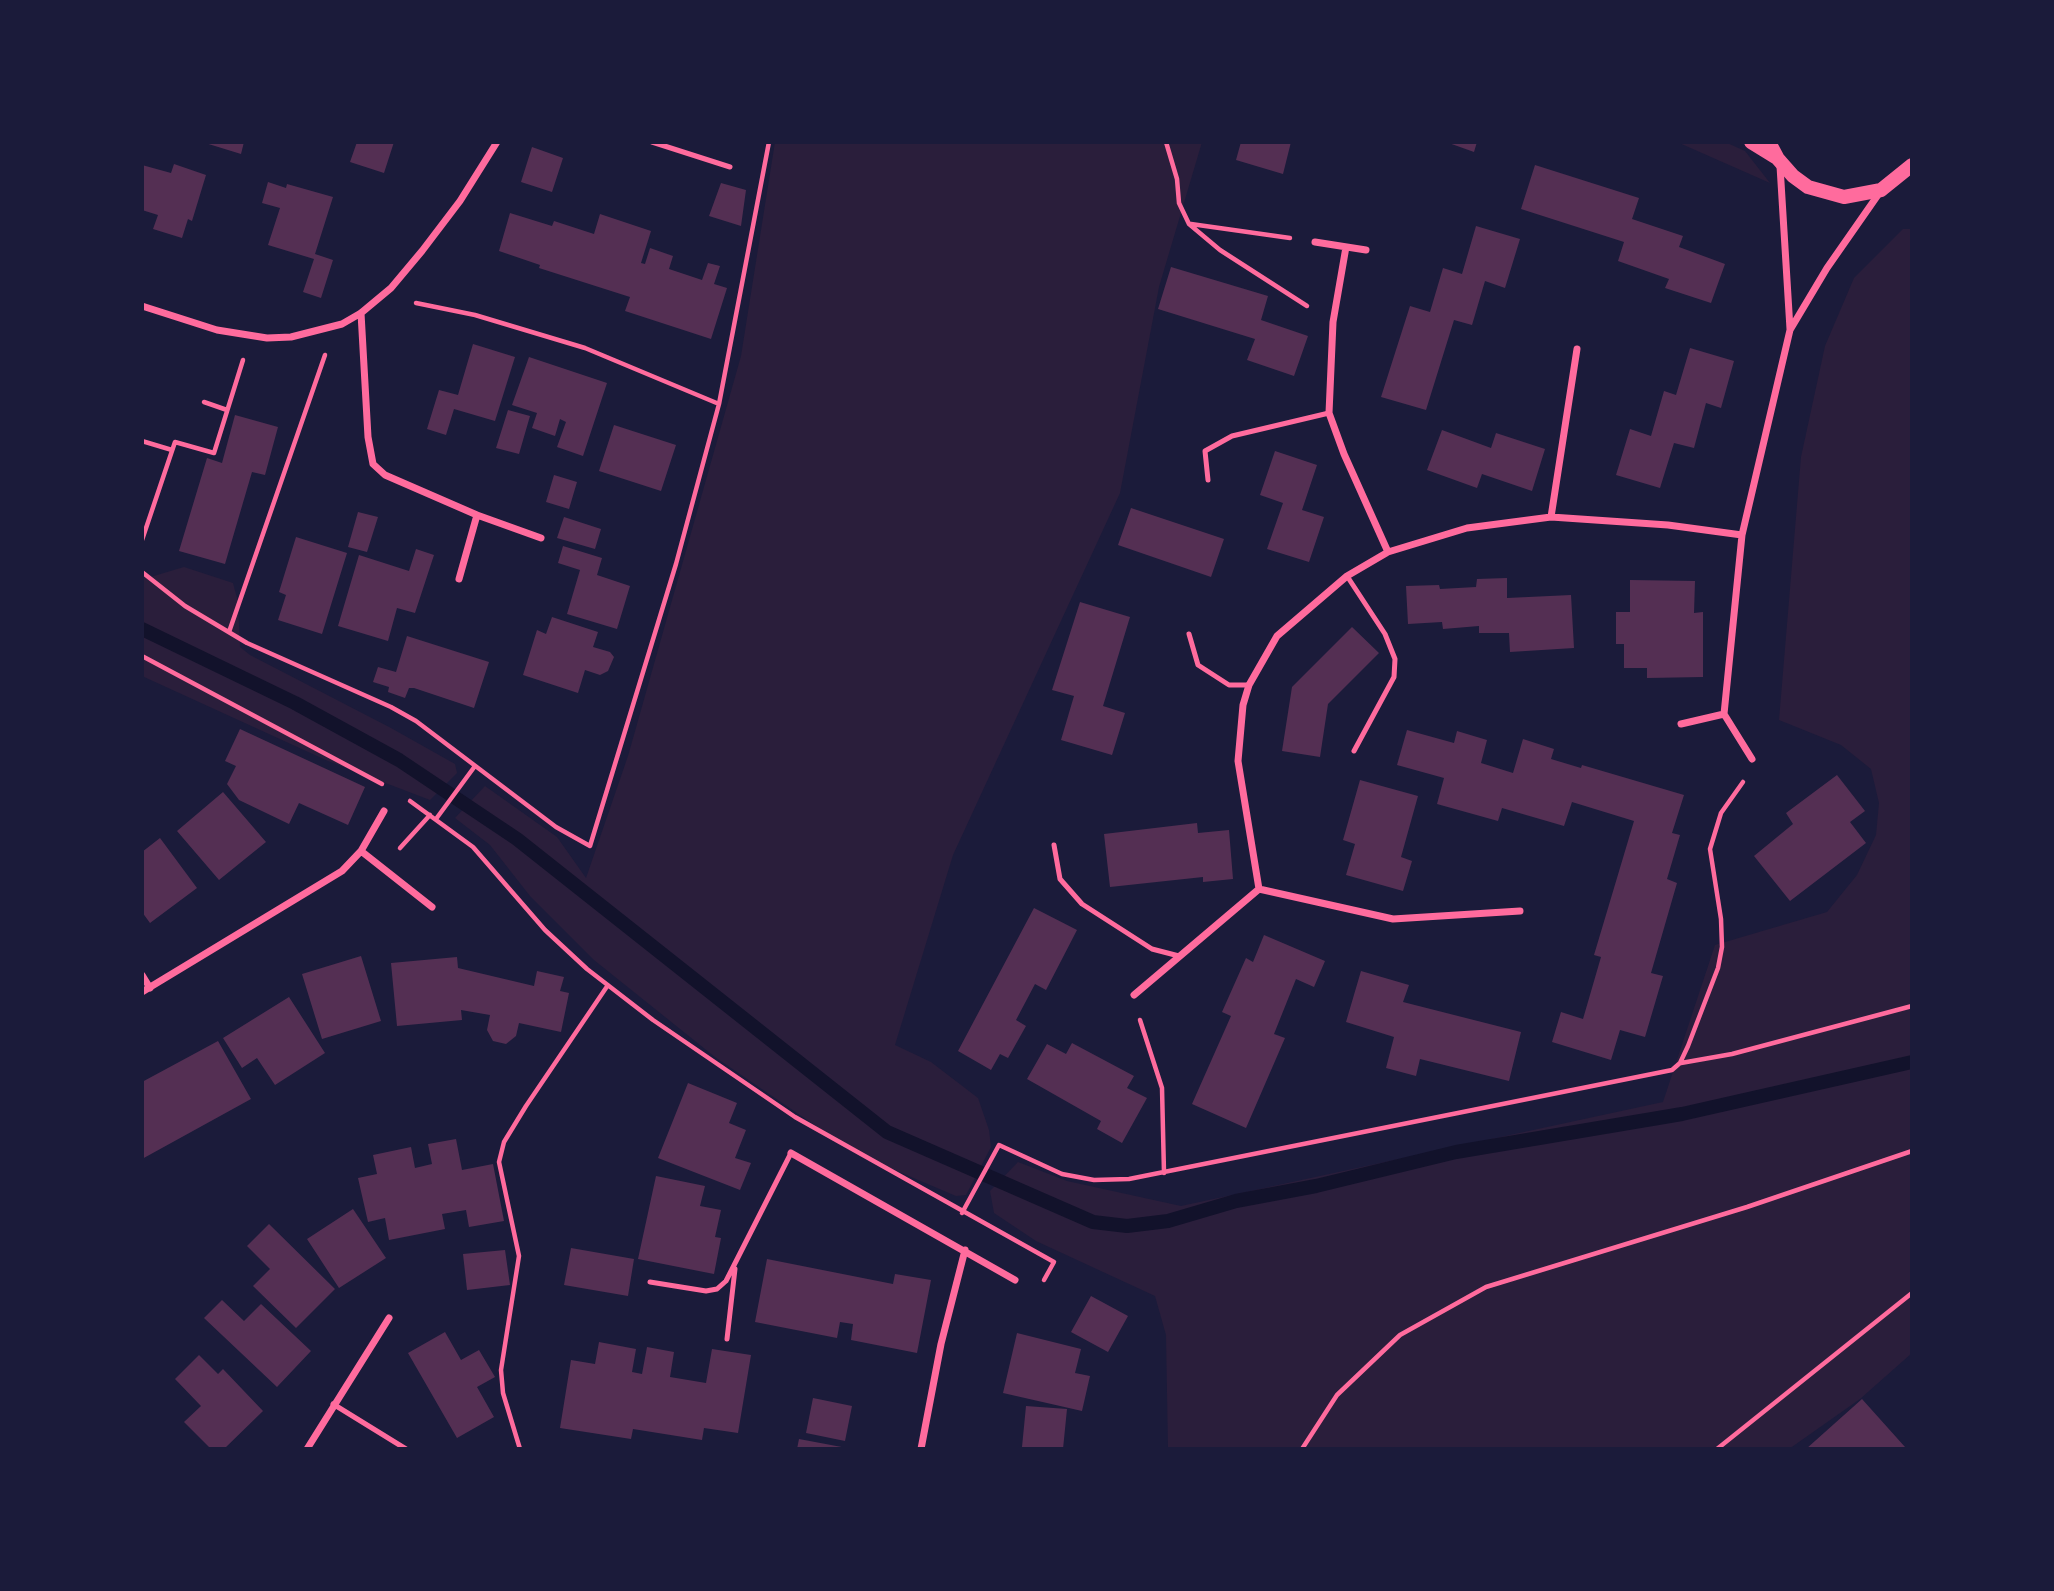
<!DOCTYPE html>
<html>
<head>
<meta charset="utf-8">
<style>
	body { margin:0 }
	#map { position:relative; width:2054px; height:1591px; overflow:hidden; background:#1b1b3a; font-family:Manrope,sans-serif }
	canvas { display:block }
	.frame { position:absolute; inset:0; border:144px solid #1b1b3a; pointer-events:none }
</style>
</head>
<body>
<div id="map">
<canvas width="2054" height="1591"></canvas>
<div class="frame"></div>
</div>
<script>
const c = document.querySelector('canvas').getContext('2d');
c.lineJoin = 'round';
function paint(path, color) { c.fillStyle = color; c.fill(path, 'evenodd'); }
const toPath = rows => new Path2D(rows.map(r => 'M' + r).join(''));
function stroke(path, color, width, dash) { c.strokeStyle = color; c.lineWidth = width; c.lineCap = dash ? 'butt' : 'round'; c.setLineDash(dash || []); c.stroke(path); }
paint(toPath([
	[775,142,1202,142,1159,287,1120,493,953,855,895,1045,931,1062,978,1098,989,1130,991,1147,966,1195,956,1196,857,1154,715,1057,594,960,530,896,490,845,455,818,485,786,557,837,586,878,628,756,741,356],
	[1677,142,1725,142,1745,151,1770,183],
	[1903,229,1912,229,1912,1353,1860,1399,1789,1449,1168,1449,1166,1335,1155,1296,1036,1241,994,1213,990,1191,1018,1162,1067,1181,1181,1206,1663,1102,1715,945,1827,912,1857,875,1876,835,1879,803,1871,769,1841,745,1779,720,1801,457,1825,346,1854,278],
	[184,567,233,583,238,602,240,647,250,655,391,728,455,764,457,773,430,800,328,761,142,676,142,575,147,578]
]), '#2a1e3b');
stroke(toPath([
	[142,629,295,703,399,760,517,839,887,1132,1093,1222,1127,1226,1168,1221,1236,1201,1316,1186,1456,1152,1682,1114,1912,1062]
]), '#12122b', 14);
paint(toPath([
	[202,142,244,142,241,154],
	[357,142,394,142,384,173,350,162],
	[1241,142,1291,142,1283,174,1236,160],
	[1446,142,1477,142,1474,152],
	[532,147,563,158,552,192,521,182],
	[174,164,206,175,192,221,188,219,182,238,153,229,158,215,142,210,142,165,171,173],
	[1535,165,1639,198,1632,219,1683,236,1679,247,1725,264,1711,303,1665,288,1669,279,1618,261,1624,242,1521,209],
	[268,182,286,188,287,184,333,197,315,254,333,260,321,298,303,292,314,259,268,245,280,208,262,203],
	[721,183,746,190,741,226,709,216],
	[510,213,552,226,554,221,594,234,600,214,651,231,641,263,645,264,650,248,673,256,669,269,702,280,708,263,720,266,714,284,727,288,711,339,625,311,630,297,539,268,540,265,499,251],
	[1476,226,1520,239,1505,288,1485,281,1472,325,1454,320,1426,410,1381,397,1410,306,1430,312,1443,268,1462,274],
	[1171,267,1268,296,1261,320,1308,336,1294,376,1247,360,1255,339,1158,309],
	[473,344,515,357,495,421,454,409,446,435,427,429,439,390,458,395],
	[1690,348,1734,361,1721,408,1706,403,1694,448,1674,443,1660,488,1616,475,1630,429,1651,436,1664,391,1676,395],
	[529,357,607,383,583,456,557,447,566,422,560,419,555,436,532,428,537,413,512,405],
	[508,410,530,416,519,454,496,448],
	[235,415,278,427,265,475,252,472,225,564,179,551,207,458,222,463],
	[614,425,676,445,661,491,599,471],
	[1442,430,1491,448,1496,433,1545,449,1532,491,1482,474,1477,488,1427,470],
	[1275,451,1317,465,1302,510,1324,517,1309,562,1267,549,1283,503,1260,495],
	[554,475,577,482,569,509,546,502],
	[1131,508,1224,539,1211,577,1118,545],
	[358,512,378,517,367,552,348,547],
	[564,517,601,529,595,549,557,538],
	[296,537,347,553,322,634,278,620,286,595,279,592],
	[563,546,602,558,597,575,630,586,617,629,567,614,580,570,558,563],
	[416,549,434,555,415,613,397,608,388,641,338,626,359,555,409,571],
	[1507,578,1507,598,1571,595,1574,648,1510,652,1509,633,1479,633,1479,626,1443,629,1442,622,1408,624,1406,586,1439,585,1440,589,1476,587,1477,579],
	[1630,580,1695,581,1694,613,1703,612,1703,677,1647,678,1647,668,1624,668,1624,644,1616,644,1616,612,1630,612],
	[1080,602,1130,617,1103,706,1125,713,1112,755,1061,740,1074,696,1052,690],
	[552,617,598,632,593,647,610,652,614,657,608,671,600,675,585,670,578,693,523,675,537,630,546,634],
	[1352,627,1379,653,1328,704,1320,757,1282,751,1292,687],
	[407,636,489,662,474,708,414,688,409,688,405,698,388,692,389,687,373,682,378,667,396,672],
	[240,729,365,787,348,825,299,803,289,824,239,800,227,784,236,766,225,761],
	[1407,730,1454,743,1457,731,1487,740,1481,763,1513,773,1523,739,1554,749,1551,759,1581,768,1582,765,1684,795,1672,833,1680,835,1667,879,1677,883,1651,973,1663,976,1645,1037,1620,1030,1611,1060,1552,1042,1561,1012,1583,1019,1601,957,1594,955,1634,821,1572,802,1564,826,1502,808,1498,821,1437,804,1444,778,1397,765],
	[1837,775,1865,811,1850,822,1866,843,1790,901,1754,856,1793,824,1786,813],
	[1360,780,1418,796,1401,857,1412,861,1403,891,1346,875,1355,844,1343,840],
	[223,792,266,842,219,880,177,831],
	[1197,823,1198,833,1229,830,1233,879,1203,882,1203,877,1110,887,1104,834],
	[160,838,197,888,150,923,142,912,142,852],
	[1034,908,1077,930,1046,990,1035,984,1016,1020,1026,1026,1008,1058,1000,1054,991,1070,958,1051],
	[1264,935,1325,961,1314,987,1296,979,1274,1034,1285,1038,1246,1128,1192,1104,1231,1016,1222,1012,1246,958,1253,962],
	[361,956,381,1021,322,1039,302,974],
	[457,957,458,968,534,986,537,971,564,977,560,991,569,993,561,1032,519,1023,516,1036,506,1044,493,1041,487,1030,490,1015,461,1010,462,1020,397,1026,391,963],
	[1361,971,1409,985,1403,1002,1521,1032,1509,1081,1420,1059,1416,1076,1386,1068,1394,1037,1346,1022],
	[289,997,325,1053,275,1085,257,1058,242,1068,223,1038],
	[218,1041,251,1099,142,1159,142,1082],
	[1072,1043,1134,1076,1127,1088,1147,1098,1122,1143,1097,1129,1101,1121,1027,1079,1047,1044,1066,1054],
	[688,1083,737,1103,729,1123,746,1130,735,1158,751,1163,740,1190,658,1158],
	[456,1139,462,1170,493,1164,504,1221,469,1227,466,1210,442,1214,445,1229,389,1240,385,1218,368,1222,358,1178,377,1174,373,1155,411,1147,415,1168,432,1164,428,1144],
	[656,1176,705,1186,700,1206,721,1210,715,1237,721,1238,714,1274,638,1259],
	[353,1209,386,1258,339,1288,307,1239],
	[269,1224,335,1289,296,1328,253,1286,270,1269,247,1246],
	[571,1248,634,1259,628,1296,564,1285],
	[505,1250,510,1285,467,1290,463,1254],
	[767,1259,893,1284,895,1274,931,1280,917,1353,851,1340,853,1324,840,1322,837,1338,755,1322],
	[1091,1296,1128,1316,1108,1352,1071,1332],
	[222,1300,244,1321,261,1304,311,1351,277,1387,204,1318],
	[445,1332,461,1360,479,1350,495,1377,477,1387,494,1417,457,1438,408,1353],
	[1017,1333,1081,1349,1075,1373,1090,1376,1082,1411,1003,1393],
	[599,1342,636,1349,632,1372,642,1374,647,1347,674,1352,670,1377,706,1383,712,1349,751,1355,738,1433,704,1428,702,1440,633,1429,631,1439,560,1428,571,1360,595,1364],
	[199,1355,218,1374,223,1369,263,1411,224,1449,211,1449,184,1422,201,1406,175,1379],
	[813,1398,852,1406,845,1441,806,1433],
	[1862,1399,1905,1447,1903,1449,1806,1449],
	[1026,1406,1067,1409,1063,1449,1022,1447],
	[799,1439,847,1448,847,1449,797,1449]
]), '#542f53');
stroke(toPath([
	[1166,142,1177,179,1179,203,1189,224,1220,250,1307,306],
	[1191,224,1290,238],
	[416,303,475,315,585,348,719,404],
	[204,402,227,410],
	[142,441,172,450],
	[142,540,175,442,214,453,243,360],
	[142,572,185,606,247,643,391,707,416,721,556,827,590,846,676,564,719,404,769,142],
	[229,632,325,355],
	[142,656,382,784],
	[410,801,473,847,545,930,587,969,653,1020,795,1117,1054,1262,1044,1280],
	[436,819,475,766],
	[400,848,430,815],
	[1140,1020,1162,1088,1164,1173],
	[1681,1063,1732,1054,1912,1006],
	[962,1213,999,1145,1062,1174,1094,1180,1129,1179,1672,1070,1680,1063,1688,1046,1718,968,1722,947,1721,919,1710,849,1721,813,1743,782],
	[520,1449,503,1393,501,1370,519,1256,499,1162,504,1142,526,1106,608,985],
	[1302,1449,1337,1395,1400,1335,1486,1287,1747,1207,1912,1151],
	[1717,1449,1912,1293]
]), '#ff6b9d', 4.5);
stroke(toPath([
	[652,142,730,167],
	[1208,480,1205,451,1232,436,1329,413],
	[1347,576,1385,634,1395,659,1394,677,1354,751],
	[1189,634,1198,665,1229,685,1249,685],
	[1054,845,1060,879,1082,904,1152,949,1179,956],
	[650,1282,706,1291,717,1289,726,1281,791,1153],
	[727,1339,735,1269],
	[333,1404,406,1449]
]), '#ff6b9d', 5);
stroke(toPath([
	[1780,166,1790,329],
	[1315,242,1366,250],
	[1346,247,1333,322,1329,413,1344,454,1388,552],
	[142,306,217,330,267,338,291,337,342,324,361,313,391,288,422,251,460,201,497,142],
	[361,313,368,437,373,464,385,475,477,515,459,579],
	[477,515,541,538],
	[1551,517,1577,349],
	[1724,714,1742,535,1790,330,1827,268,1880,192],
	[1681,724,1724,714,1752,759],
	[361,851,432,907],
	[1259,889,1393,919,1520,911],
	[142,975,150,988],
	[142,992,342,871,361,851,384,811],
	[1134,995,1259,889,1238,761,1243,705,1249,685,1277,636,1347,576,1388,552,1467,528,1551,517,1668,525,1742,535],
	[791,1153,1015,1280],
	[307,1449,389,1318],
	[921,1449,941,1344,965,1250]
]), '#ff6b9d', 7);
stroke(toPath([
	[1751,142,1777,158],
	[1769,142,1778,159,1793,176,1808,187,1844,197,1881,190,1912,165]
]), '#ff6b9d', 14);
</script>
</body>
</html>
